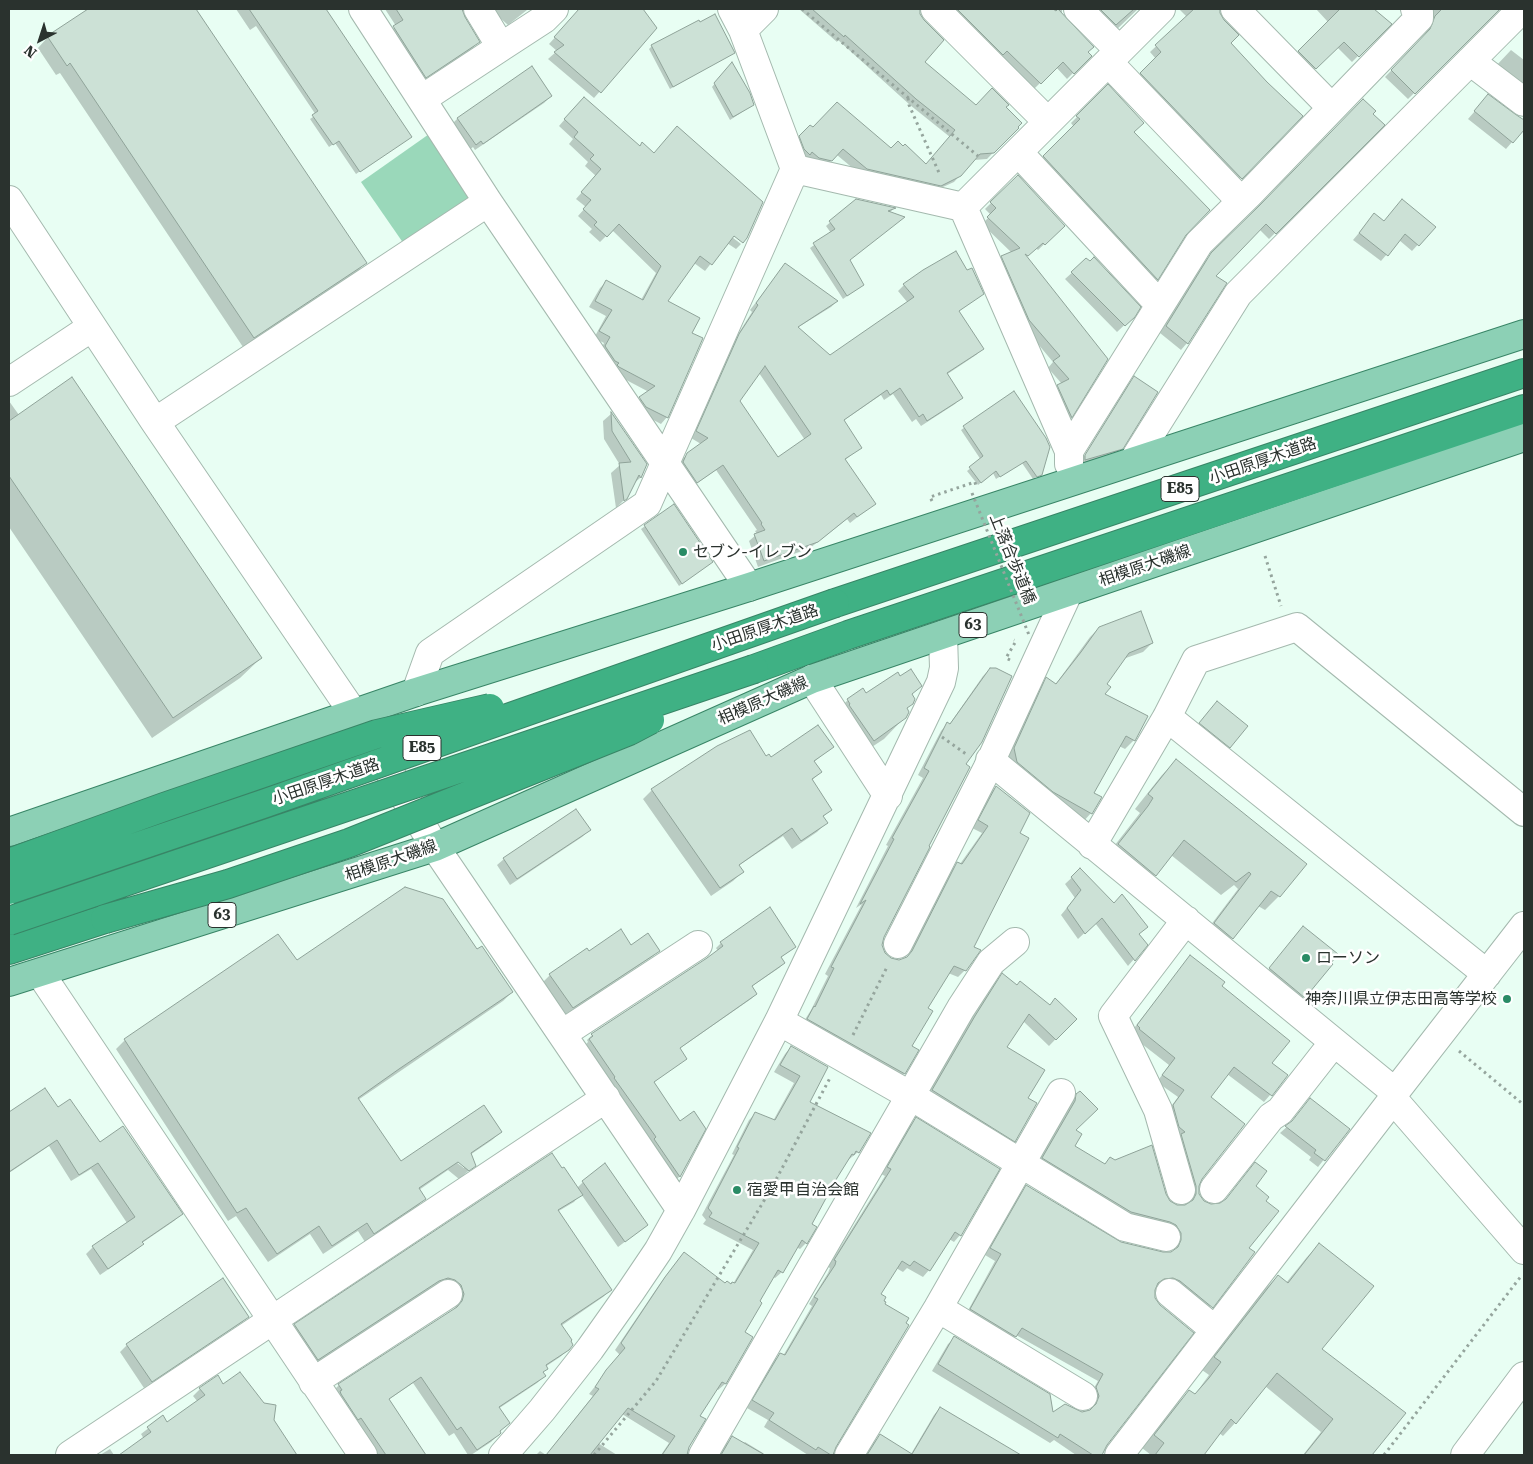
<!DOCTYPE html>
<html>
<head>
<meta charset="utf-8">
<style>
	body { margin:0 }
	#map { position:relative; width:1533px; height:1464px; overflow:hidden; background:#e8fef3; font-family:"Roboto Serif",serif }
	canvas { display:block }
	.frame { position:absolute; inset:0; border:10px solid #2a322e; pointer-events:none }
	.north { position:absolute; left:15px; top:15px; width:50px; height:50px; -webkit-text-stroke:4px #fff; paint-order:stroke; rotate:220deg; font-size:14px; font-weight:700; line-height:20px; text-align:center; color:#2a322e }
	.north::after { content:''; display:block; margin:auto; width:18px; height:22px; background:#2a322e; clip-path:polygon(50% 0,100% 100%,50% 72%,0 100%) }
</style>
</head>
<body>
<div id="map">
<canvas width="1533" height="1464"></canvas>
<div class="frame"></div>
<div class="north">N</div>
</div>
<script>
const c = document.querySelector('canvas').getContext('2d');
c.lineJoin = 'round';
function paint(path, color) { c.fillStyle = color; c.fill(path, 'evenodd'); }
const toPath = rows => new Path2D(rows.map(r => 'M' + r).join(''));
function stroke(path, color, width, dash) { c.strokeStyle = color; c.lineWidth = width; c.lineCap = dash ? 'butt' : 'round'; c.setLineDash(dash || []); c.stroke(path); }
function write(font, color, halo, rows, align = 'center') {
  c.font = font + ' "Roboto Serif","Noto Sans JP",serif'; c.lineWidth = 5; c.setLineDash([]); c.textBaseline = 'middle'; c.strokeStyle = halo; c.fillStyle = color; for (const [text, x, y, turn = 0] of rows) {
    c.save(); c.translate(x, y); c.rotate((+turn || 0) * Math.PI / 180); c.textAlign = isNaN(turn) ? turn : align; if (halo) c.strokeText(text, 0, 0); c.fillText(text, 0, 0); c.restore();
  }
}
paint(toPath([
	[432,132,473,199,406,247,361,182]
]), '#9ad8ba');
paint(toPath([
	[91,9,195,9,365,263,355,274,243,347,60,73,56,75,38,48,48,37],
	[236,9,324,9,410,137,356,174,335,143,329,147,310,119,316,115,256,26,250,30],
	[385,9,461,9,478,42,472,49,419,83,387,34,396,26],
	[490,9,527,9,527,10,508,25],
	[587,9,641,9,655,28,594,98,548,59,557,51,549,44,570,21],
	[799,9,867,9,875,16,883,9,919,9,923,62,976,106,1004,108,1017,128,987,159,974,160,954,182,934,191,861,175,837,155,825,167,813,164,806,157,803,160,794,143,810,126,891,149,926,165,950,137,910,105,838,40,837,42],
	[945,9,1062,9,1062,14,1090,56,1067,79,1056,67,1034,89],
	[1088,9,1138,9,1114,32],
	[1179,9,1219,9,1219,13,1229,43,1266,83,1301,116,1235,184,1135,79,1156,59,1150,52,1187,17],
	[1316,9,1377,9,1375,11,1390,24,1352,62,1337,47,1309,75,1293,58,1328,22],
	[1425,9,1498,10,1408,99,1385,77,1424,37,1430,22],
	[652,46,733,53,670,89,649,49],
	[1511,50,1524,60,1524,96,1495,67],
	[731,64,753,105,730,120,712,87],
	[1108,86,1185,234,1157,279,1150,285,1037,163,1074,127,1071,123],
	[551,96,544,103,475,150,473,147,468,151,451,125,458,118],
	[1488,96,1524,122,1524,128,1506,149,1468,119],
	[578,104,729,232,728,234,741,244,736,249,727,243,705,271,694,263,666,301,691,334,667,417,661,424,640,413,634,404,649,392,613,373,599,353,604,343,594,338,606,316,589,307,600,288,606,282,641,300,656,273,612,230,600,242,589,232,592,229,578,216,586,207,576,199,596,176,585,166,588,162,569,144,573,139,559,126],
	[1372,114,1383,125,1269,239,1259,229,1214,276,1225,284,1187,343,1181,350,1160,333,1205,261,1257,210],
	[1018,176,1063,226,1038,250,1036,248,1026,257,1107,359,1071,417,1065,422,1052,392,1062,384,1048,368,1053,362,1023,326,996,263,1002,257,1012,253,982,224,991,215,985,209],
	[856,200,893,209,848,260,863,285,843,299,810,248,831,233,826,226],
	[1374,215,1384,222,1434,227,1412,251,1399,240,1381,261,1353,240],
	[1086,260,1134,316,1117,332,1065,279],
	[785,265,836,302,831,307,797,328,830,356,908,303,898,291,904,285,982,294,958,312,982,349,976,355,946,375,961,397,955,404,921,426,916,419,912,422,893,394,884,400,881,395,843,421,861,447,844,461,874,504,850,523,847,519,810,548,758,567,749,541,757,534,755,531,757,530,716,470,690,488,677,468,681,460,701,444,691,438,733,342,752,312,750,310],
	[759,373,805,440,777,459,739,401],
	[1134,378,1122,448,1114,455,1078,466,1128,385],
	[1014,392,1041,474,1033,479,1022,463,996,479,993,473,978,485,967,471,981,460,961,430],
	[9,401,19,415,261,658,240,678,152,738,9,527],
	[611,414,645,464,640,478,632,485,626,498,616,508,611,473,620,465,604,439,603,421],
	[673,506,712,562,679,586,641,529],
	[1099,628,1152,643,1143,652,1123,659,1105,684,1103,694,1146,717,1134,740,1125,749,1119,746,1092,793,1091,813,1083,822,1006,757,1038,687,1047,679,1055,685,1090,637],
	[990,669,964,764,883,936,881,944,884,953,891,959,899,961,906,959,951,870,958,863,960,864,982,833,972,828,989,794,996,787,1018,833,972,947,965,970,958,977,948,973,927,1008,910,1046,917,1050,904,1074,897,1081,801,1026,811,1010,828,976,825,974,862,904,856,908,888,846,886,845,923,778,918,775,941,731,947,724,949,725,983,676],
	[900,678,911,695,912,703,906,709,905,717,884,739,852,760,827,720,848,700,866,695],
	[1211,710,1229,747,1223,754,1193,730],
	[832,747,814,762,821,772,811,781,830,810,823,817,826,823,817,832,792,849,783,836,738,866,742,872,733,881,711,896,643,799,652,790,766,758,770,759],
	[1176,761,1305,865,1279,896,1265,910,1258,906,1232,938,1218,952,1201,938,1238,889,1234,885,1221,895,1171,855,1155,875,1141,889,1104,859,1140,813,1135,809,1162,775],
	[589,830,582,837,510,885,497,865,504,859],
	[1080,870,1113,904,1146,945,1128,966,1095,923,1078,939,1061,915,1075,898,1065,884],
	[1300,930,1304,997,1301,1000,1267,972],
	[278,936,297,961,512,992,503,1001,358,1100,401,1163,501,1132,492,1140,470,1155,474,1166,459,1179,448,1170,419,1190,424,1199,416,1208,365,1242,358,1231,323,1254,310,1234,268,1262,236,1216,228,1221,116,1049,125,1040],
	[452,1159,464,1165,464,1168],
	[721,943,795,947,780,958,784,963,779,968,751,987,756,994,751,999,679,1049,686,1058,653,1083,680,1122,704,1129,679,1177,675,1181,585,1045,588,1042,587,1040,592,1035,718,951,716,948],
	[631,947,658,951,652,957,566,1014,543,982,550,975],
	[1190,957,1220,986,1270,1063,1286,1076,1264,1102,1227,1074,1209,1097,1201,1179,1197,1187,1199,1196,1204,1203,1212,1206,1221,1204,1254,1186,1247,1248,1254,1253,1205,1313,1166,1284,1156,1285,1106,1445,1100,1455,1076,1455,1054,1440,1050,1443,932,1371,948,1344,955,1338,1052,1414,1083,1413,1091,1411,1092,1403,1090,1395,1098,1381,1016,1335,1009,1343,965,1316,995,1261,985,1255,1020,1193,1027,1187,1121,1243,1163,1254,1173,1252,1175,1248,1175,1240,1124,1219,1036,1165,1068,1109,1070,1102,1080,1092,1073,1146,1104,1165,1110,1158,1165,1195,1169,1202,1176,1206,1185,1206,1189,1204,1190,1193,1167,1112,1178,1097,1157,1082,1169,1065,1133,1037,1131,1032],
	[1002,975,1016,986,1075,1019,1049,1046,1023,1021,1006,1047,1026,1098,1014,1141,1008,1147,926,1097,968,1024,996,981],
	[791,1047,808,1102,858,1152,847,1161,810,1225,806,1243,800,1249,796,1247,782,1272,775,1278,773,1277,758,1302,744,1332,752,1337,725,1384,718,1390,716,1389,699,1416,686,1455,661,1455,669,1443,622,1414,598,1443,617,1455,546,1455,593,1396,589,1394,620,1355,615,1350,659,1285,678,1260,725,1285,731,1285,733,1284,753,1250,703,1224,706,1220,702,1215,734,1155,732,1154,749,1120,755,1114,773,1121,794,1083,774,1072,785,1054],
	[45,1090,58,1109,181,1214,174,1221,142,1243,135,1251,100,1275,86,1254,93,1247,127,1223,91,1169,71,1181,49,1146,9,1173,9,1114],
	[916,1119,960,1235,954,1242,949,1239,929,1270,923,1277,907,1268,903,1272,896,1268,879,1294,833,1455,814,1455,811,1454,808,1455,764,1427,768,1420,747,1408,774,1361,780,1354,783,1356,812,1306,809,1304,828,1273,830,1268,828,1267,885,1176,881,1174,909,1126],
	[1289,1125,1348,1129,1318,1167,1309,1160,1311,1157,1280,1133],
	[583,1182,647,1225,618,1247,581,1194,574,1202,557,1212,610,1290,603,1297,561,1326,568,1350,560,1357,545,1367,542,1373,544,1376,537,1383,498,1409,508,1423,496,1434,498,1435,491,1442,471,1455,468,1455,454,1433,449,1436,413,1383,388,1400,425,1455,374,1455,332,1392,339,1385,455,1309,457,1302,440,1285,431,1288,311,1366,288,1332,295,1325,577,1188],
	[1319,1245,1320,1349,1374,1450,1369,1455,1303,1455,1321,1432,1265,1386,1235,1423,1223,1436,1219,1433,1202,1455,1151,1455,1142,1448,1177,1404,1189,1391,1194,1395,1196,1393,1209,1375,1202,1370,1265,1289,1278,1276,1286,1283,1307,1257],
	[248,1317,241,1323,144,1388,120,1352,127,1345],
	[217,1377,222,1386,272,1420,293,1450,288,1455,121,1455,144,1439,141,1434,163,1417,167,1424,198,1402,193,1396,200,1389],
	[940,1408,1018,1455,866,1455,874,1442,880,1435,911,1454,934,1415],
	[732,1438,743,1444,745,1442,763,1453,761,1455,719,1455,726,1444],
	[110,1449,114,1455,100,1455],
	[540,1451,546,1455,536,1455]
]), '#0003');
const building = toPath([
	[88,9,196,9,367,263,254,338,70,63,67,66,47,36,88,9],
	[249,9,326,9,412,137,360,172,339,141,333,145,312,115,318,111,249,9],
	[396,9,462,9,465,17,480,42,426,78,393,26,403,20,396,9],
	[579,9,643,9,657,28,601,93,554,52,564,45,554,37,579,9],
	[812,9,920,9,920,14,924,20,944,40,925,62,976,105,992,88,1009,105,1006,107,1022,123,1018,127,1019,128,994,153,980,154,961,176,941,186,867,169,843,149,832,161,819,158,812,152,810,155,804,149,799,136,810,125,813,127,837,102,891,148,898,141,903,146,905,144,926,164,955,130,916,99,845,35,844,37,812,9],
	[957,9,1053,9,1056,11,1058,9,1094,47,1088,52,1092,56,1074,74,1063,62,1041,84,1007,51,1003,55,957,9],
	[1100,9,1134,9,1116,25,1100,9],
	[1194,9,1220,9,1220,13,1224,20,1239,35,1231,43,1267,82,1303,116,1242,179,1140,73,1161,52,1155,45,1194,9],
	[1340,9,1374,9,1392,24,1359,57,1344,42,1316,69,1298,51,1340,9],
	[1442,9,1500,9,1415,94,1391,70,1430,29,1435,16,1442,9],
	[715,14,735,53,673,87,651,45,699,20,700,22,715,14],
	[732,62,750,93,754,105,733,117,714,83,732,62],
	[532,66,552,96,483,144,481,141,476,145,457,118,532,66],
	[1108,84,1144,123,1134,132,1210,210,1186,235,1158,280,1043,156,1080,119,1076,116,1108,84],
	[1488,94,1515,114,1524,120,1524,130,1513,143,1474,111,1488,94],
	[584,97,640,146,642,142,654,153,677,126,763,202,747,238,743,243,734,236,712,265,700,256,668,301,700,318,692,333,703,338,668,418,646,407,639,397,655,386,619,367,617,365,619,363,615,361,605,346,610,337,599,331,612,310,595,301,606,280,643,300,661,266,619,224,607,237,594,225,597,222,583,209,591,200,581,192,601,169,590,159,594,155,574,137,578,132,564,119,584,97],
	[1363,99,1376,111,1373,114,1385,125,1276,234,1266,224,1216,276,1227,283,1188,344,1166,326,1211,253,1260,205,1363,99],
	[1018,175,1065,226,1045,245,1043,243,1028,256,1025,254,1108,359,1072,418,1057,385,1069,379,1053,361,1060,356,1029,320,1001,256,1020,248,987,217,996,208,990,202,1018,175],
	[856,199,896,208,888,211,905,217,850,260,864,285,847,296,813,243,835,229,829,221,856,199],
	[1402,199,1436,227,1419,246,1405,234,1388,256,1359,233,1374,213,1384,221,1402,199],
	[956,251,967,270,972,268,984,294,959,311,984,349,947,373,963,398,927,421,923,414,919,417,900,388,890,395,887,390,844,420,862,448,845,459,876,504,857,517,854,513,818,542,764,561,754,534,765,530,761,524,762,523,723,465,697,483,683,462,687,453,708,438,696,431,739,334,758,305,756,303,785,263,838,301,798,327,830,355,914,297,903,284,923,270,956,251],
	[765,366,811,434,778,457,740,401,765,366],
	[1094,257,1141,307,1135,317,1125,326,1071,272,1086,258,1090,261,1094,257],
	[1134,376,1158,392,1123,449,1085,460,1085,455,1134,376],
	[72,377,262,658,173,718,9,476,9,421,72,377],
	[1014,391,1046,438,1050,447,1042,475,1037,477,1026,461,1000,477,996,471,981,483,969,467,983,456,963,426,1014,391],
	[611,412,647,464,641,478,639,475,627,499,624,501,619,463,631,462,612,431,611,412],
	[674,504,713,562,682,584,644,525,674,504],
	[1141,611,1153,643,1129,653,1107,684,1111,687,1105,694,1148,716,1135,741,1126,736,1094,793,1102,797,1092,814,1053,792,1017,762,1014,748,1046,677,1056,684,1081,652,1099,627,1141,611],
	[990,668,996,668,1012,676,982,742,966,764,970,767,929,846,930,847,884,937,882,945,885,953,891,958,899,960,907,957,912,951,957,862,962,864,988,826,978,820,996,786,1030,813,1020,833,1029,838,974,947,981,950,966,971,954,966,928,1008,933,1011,912,1046,919,1050,905,1074,807,1019,814,1006,815,1007,834,968,831,967,866,900,860,904,894,839,892,838,929,771,924,768,947,722,950,724,990,668],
	[911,669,922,686,912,694,915,699,913,704,907,708,909,712,906,718,874,741,849,705,850,704,847,699,863,688,866,693,898,672,900,676,911,669],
	[1217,701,1248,726,1230,748,1199,723,1217,701],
	[818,725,834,747,814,761,822,772,812,779,832,810,823,816,828,823,801,841,792,828,739,865,744,872,720,888,651,789,717,746,750,730,766,756,769,754,771,757,818,725],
	[1176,759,1307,864,1280,897,1271,891,1233,939,1214,923,1251,874,1249,872,1236,882,1184,840,1156,876,1118,844,1148,806,1153,798,1148,794,1176,759],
	[576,809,591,830,517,879,503,858,576,809],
	[1080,868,1114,903,1122,894,1148,927,1139,934,1148,945,1135,961,1102,918,1085,934,1067,908,1081,890,1071,877,1080,868],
	[405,887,443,899,477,949,482,946,513,992,399,1069,358,1098,401,1161,484,1105,502,1132,471,1153,476,1166,469,1171,458,1162,419,1188,426,1199,374,1234,367,1223,332,1246,319,1226,277,1254,246,1208,237,1213,124,1039,278,934,297,960,405,887],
	[770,907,796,947,781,957,785,963,752,986,757,994,680,1048,687,1059,654,1082,680,1121,694,1111,706,1129,680,1177,654,1139,656,1137,614,1078,615,1077,589,1039,593,1036,591,1034,707,958,723,946,720,942,770,907],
	[1303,926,1338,954,1331,963,1333,964,1305,998,1269,968,1303,926],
	[621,929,631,945,648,933,660,951,573,1008,549,974,587,948,589,951,621,929],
	[1190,955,1225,982,1222,986,1290,1041,1272,1063,1288,1075,1272,1096,1234,1067,1211,1097,1245,1124,1202,1179,1199,1186,1199,1194,1204,1201,1211,1204,1220,1203,1226,1199,1255,1162,1267,1171,1256,1186,1269,1197,1266,1201,1279,1211,1249,1248,1255,1252,1213,1308,1180,1281,1173,1278,1164,1279,1158,1283,1155,1290,1155,1298,1160,1305,1194,1333,1107,1445,1102,1455,1093,1455,1060,1434,1058,1438,938,1364,954,1336,1050,1394,1053,1412,1065,1404,1082,1412,1090,1410,1096,1404,1099,1396,1096,1387,1103,1374,1022,1328,1016,1337,970,1309,1001,1254,990,1248,1026,1185,1121,1242,1163,1252,1171,1252,1178,1247,1181,1240,1181,1233,1176,1225,1170,1222,1131,1212,1042,1158,1075,1101,1076,1094,1080,1091,1098,1109,1076,1130,1082,1134,1075,1146,1105,1164,1110,1157,1115,1160,1152,1145,1166,1194,1170,1201,1177,1205,1185,1205,1193,1200,1196,1194,1196,1186,1181,1134,1185,1132,1179,1127,1173,1105,1184,1090,1162,1075,1175,1058,1139,1029,1140,1028,1137,1025,1190,955],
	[1002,973,1017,985,1020,981,1050,1005,1055,998,1077,1019,1056,1040,1029,1014,1007,1047,1045,1070,1028,1098,1037,1103,1015,1142,932,1090,975,1016,1002,973],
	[791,1046,828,1067,810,1102,871,1133,859,1153,856,1151,854,1155,852,1154,837,1178,812,1224,817,1227,807,1244,802,1240,783,1273,778,1270,760,1301,762,1303,745,1332,753,1337,726,1384,722,1382,700,1416,706,1419,689,1447,687,1455,662,1455,675,1436,628,1408,590,1455,546,1455,599,1389,595,1387,606,1370,625,1348,621,1343,665,1277,684,1252,725,1283,727,1281,731,1284,732,1282,735,1283,759,1243,709,1217,712,1213,708,1208,739,1148,737,1147,755,1112,775,1120,800,1076,780,1065,791,1046],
	[45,1088,58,1107,70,1099,100,1142,123,1126,183,1214,142,1242,144,1244,108,1269,92,1246,135,1217,98,1163,79,1175,57,1140,9,1172,9,1112,45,1088],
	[1310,1098,1350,1129,1325,1161,1314,1153,1316,1150,1285,1126,1292,1121,1310,1098],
	[916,1117,1000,1169,961,1236,955,1232,930,1271,914,1261,910,1266,902,1261,881,1294,886,1297,884,1301,886,1302,885,1304,909,1318,906,1323,909,1325,836,1447,833,1455,831,1455,818,1447,816,1450,769,1420,774,1413,752,1400,780,1353,785,1355,818,1299,814,1297,835,1265,836,1261,834,1260,891,1169,887,1167,916,1117],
	[552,1153,562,1168,564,1167,583,1195,558,1210,612,1290,561,1324,572,1340,571,1341,573,1345,569,1350,546,1365,548,1369,543,1372,546,1376,499,1407,510,1423,500,1431,501,1433,499,1435,477,1450,461,1427,457,1430,421,1377,389,1399,426,1455,386,1455,361,1418,358,1420,341,1394,340,1391,342,1390,338,1384,457,1307,462,1301,464,1294,461,1285,455,1280,448,1278,439,1281,318,1360,294,1324,552,1153],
	[605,1163,648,1225,625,1242,582,1181,605,1163],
	[1319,1243,1374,1286,1322,1349,1406,1413,1372,1455,1304,1455,1333,1419,1277,1373,1236,1424,1231,1419,1204,1455,1155,1455,1164,1443,1154,1435,1189,1390,1195,1394,1209,1378,1221,1362,1214,1357,1278,1275,1288,1283,1319,1243],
	[223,1278,249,1317,152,1382,126,1344,223,1278],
	[240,1372,264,1403,276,1405,274,1420,297,1455,119,1455,151,1432,147,1427,163,1415,167,1422,205,1395,199,1388,218,1375,223,1384,240,1372],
	[940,1407,1021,1455,867,1455,880,1434,912,1454,940,1407],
	[732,1436,765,1455,721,1455,732,1436]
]);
paint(building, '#cce1d6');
stroke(building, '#8fa399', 1);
const minor = toPath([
	[363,9,488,202,749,587],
	[935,9,1048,122],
	[1078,9,1119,50],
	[1235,9,1332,108],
	[743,30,764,9],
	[501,47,544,19,554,9],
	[1470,61,1524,102],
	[1108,62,1241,201],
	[422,99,501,47,478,9],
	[1018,152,1159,304],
	[795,169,963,207],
	[9,200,155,422,354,714,435,847,681,1210],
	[963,207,1069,451,1069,464],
	[963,207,1161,9],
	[9,382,92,327],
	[155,422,488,202],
	[1069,451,1199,243,1249,194,1419,18,1419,12,1415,9],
	[1134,460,1238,294,1522,9],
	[812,679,888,796],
	[416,692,430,653,647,504,795,169,743,30,732,9],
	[1167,717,1487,974],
	[990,760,1395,1092],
	[1092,845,1167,717,1196,660,1297,627,1524,812],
	[898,944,987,769,1068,593],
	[40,973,363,1455],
	[779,1021,911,1096,1125,1227,1166,1237],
	[562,1034,698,945],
	[1393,1099,1524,1250],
	[1214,1189,1271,1117,1280,1111,1334,1042],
	[1181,1190,1158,1110,1113,1016,1186,920],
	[1170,1293,1215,1330],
	[938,1308,1083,1396],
	[313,1382,448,1294],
	[70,1455,606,1098],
	[503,1455,542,1410,590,1349,631,1291,658,1251,681,1210,779,1021,941,682,944,668,943,635],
	[703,1455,961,1008,991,962,1015,942],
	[849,1455,938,1308,1061,1093],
	[1119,1455,1393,1099,1395,1092,1524,926],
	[1465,1455,1524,1376]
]);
const major = toPath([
	[9,832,416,692,749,587,1524,334],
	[9,982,435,847,812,679,1524,437]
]);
const highway = toPath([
	[835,603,1524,373],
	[754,669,848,635,1524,409],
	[9,950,105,919]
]);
stroke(minor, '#a4b9ae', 30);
stroke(major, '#388566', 30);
stroke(highway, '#388566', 30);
stroke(toPath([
	[802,9,978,156],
	[908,98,909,105,940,175],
	[932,501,930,497,975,482,976,486],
	[1265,556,1281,606],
	[1010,660,1006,658,1016,641,1014,640],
	[942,737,966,754],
	[853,1035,887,967],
	[1459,1051,1524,1105],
	[594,1455,656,1381,771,1189,830,1078],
	[1384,1455,1522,1275]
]), '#95a59d', 3, [2.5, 4]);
stroke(minor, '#fff', 28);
stroke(major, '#8cd0b5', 28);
stroke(highway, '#3fb184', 28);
const highwayBridge = toPath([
	[9,863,164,807,377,734,490,708],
	[9,890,263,804,835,603],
	[105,919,228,884,349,843,629,731,650,720],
	[9,921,754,669]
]);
stroke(highwayBridge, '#388566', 30, []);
stroke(toPath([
	[972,493,1029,635]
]), '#95a59d', 3, [2.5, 4]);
stroke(highwayBridge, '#3fb184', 28);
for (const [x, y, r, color] of [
	[683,552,5,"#298b65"],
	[1306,958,5,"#298b65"],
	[1507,999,5,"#298b65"],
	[737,1190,5,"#298b65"]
]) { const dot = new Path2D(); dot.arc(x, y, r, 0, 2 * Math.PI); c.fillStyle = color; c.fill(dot); stroke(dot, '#fff', 2); }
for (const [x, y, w] of [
	[1180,489,38],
	[973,625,28],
	[422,748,38],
	[222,915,28]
]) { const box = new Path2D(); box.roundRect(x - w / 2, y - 12.5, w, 25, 4); c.fillStyle = '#fff'; c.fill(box); stroke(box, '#2a322e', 1); }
write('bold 15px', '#2a322e', null, [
	["E85",1180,489],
	["63",973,625],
	["E85",422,748],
	["63",222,915]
]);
write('16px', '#2a322e', '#fff', [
	["小田原厚木道路",1263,461,-19],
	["上落合歩道橋",1012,559,68],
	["相模原大磯線",1145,566,-19],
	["小田原厚木道路",765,628,-19],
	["相模原大磯線",763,701,-24],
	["小田原厚木道路",326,782,-19],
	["相模原大磯線",391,861,-19]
]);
write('16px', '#2a322e', '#fff', [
	["セブン-イレブン",693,552],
	["ローソン",1316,958],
	["神奈川県立伊志田高等学校",1497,999,"right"],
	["宿愛甲自治会館",747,1190]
], 'left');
</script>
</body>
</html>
